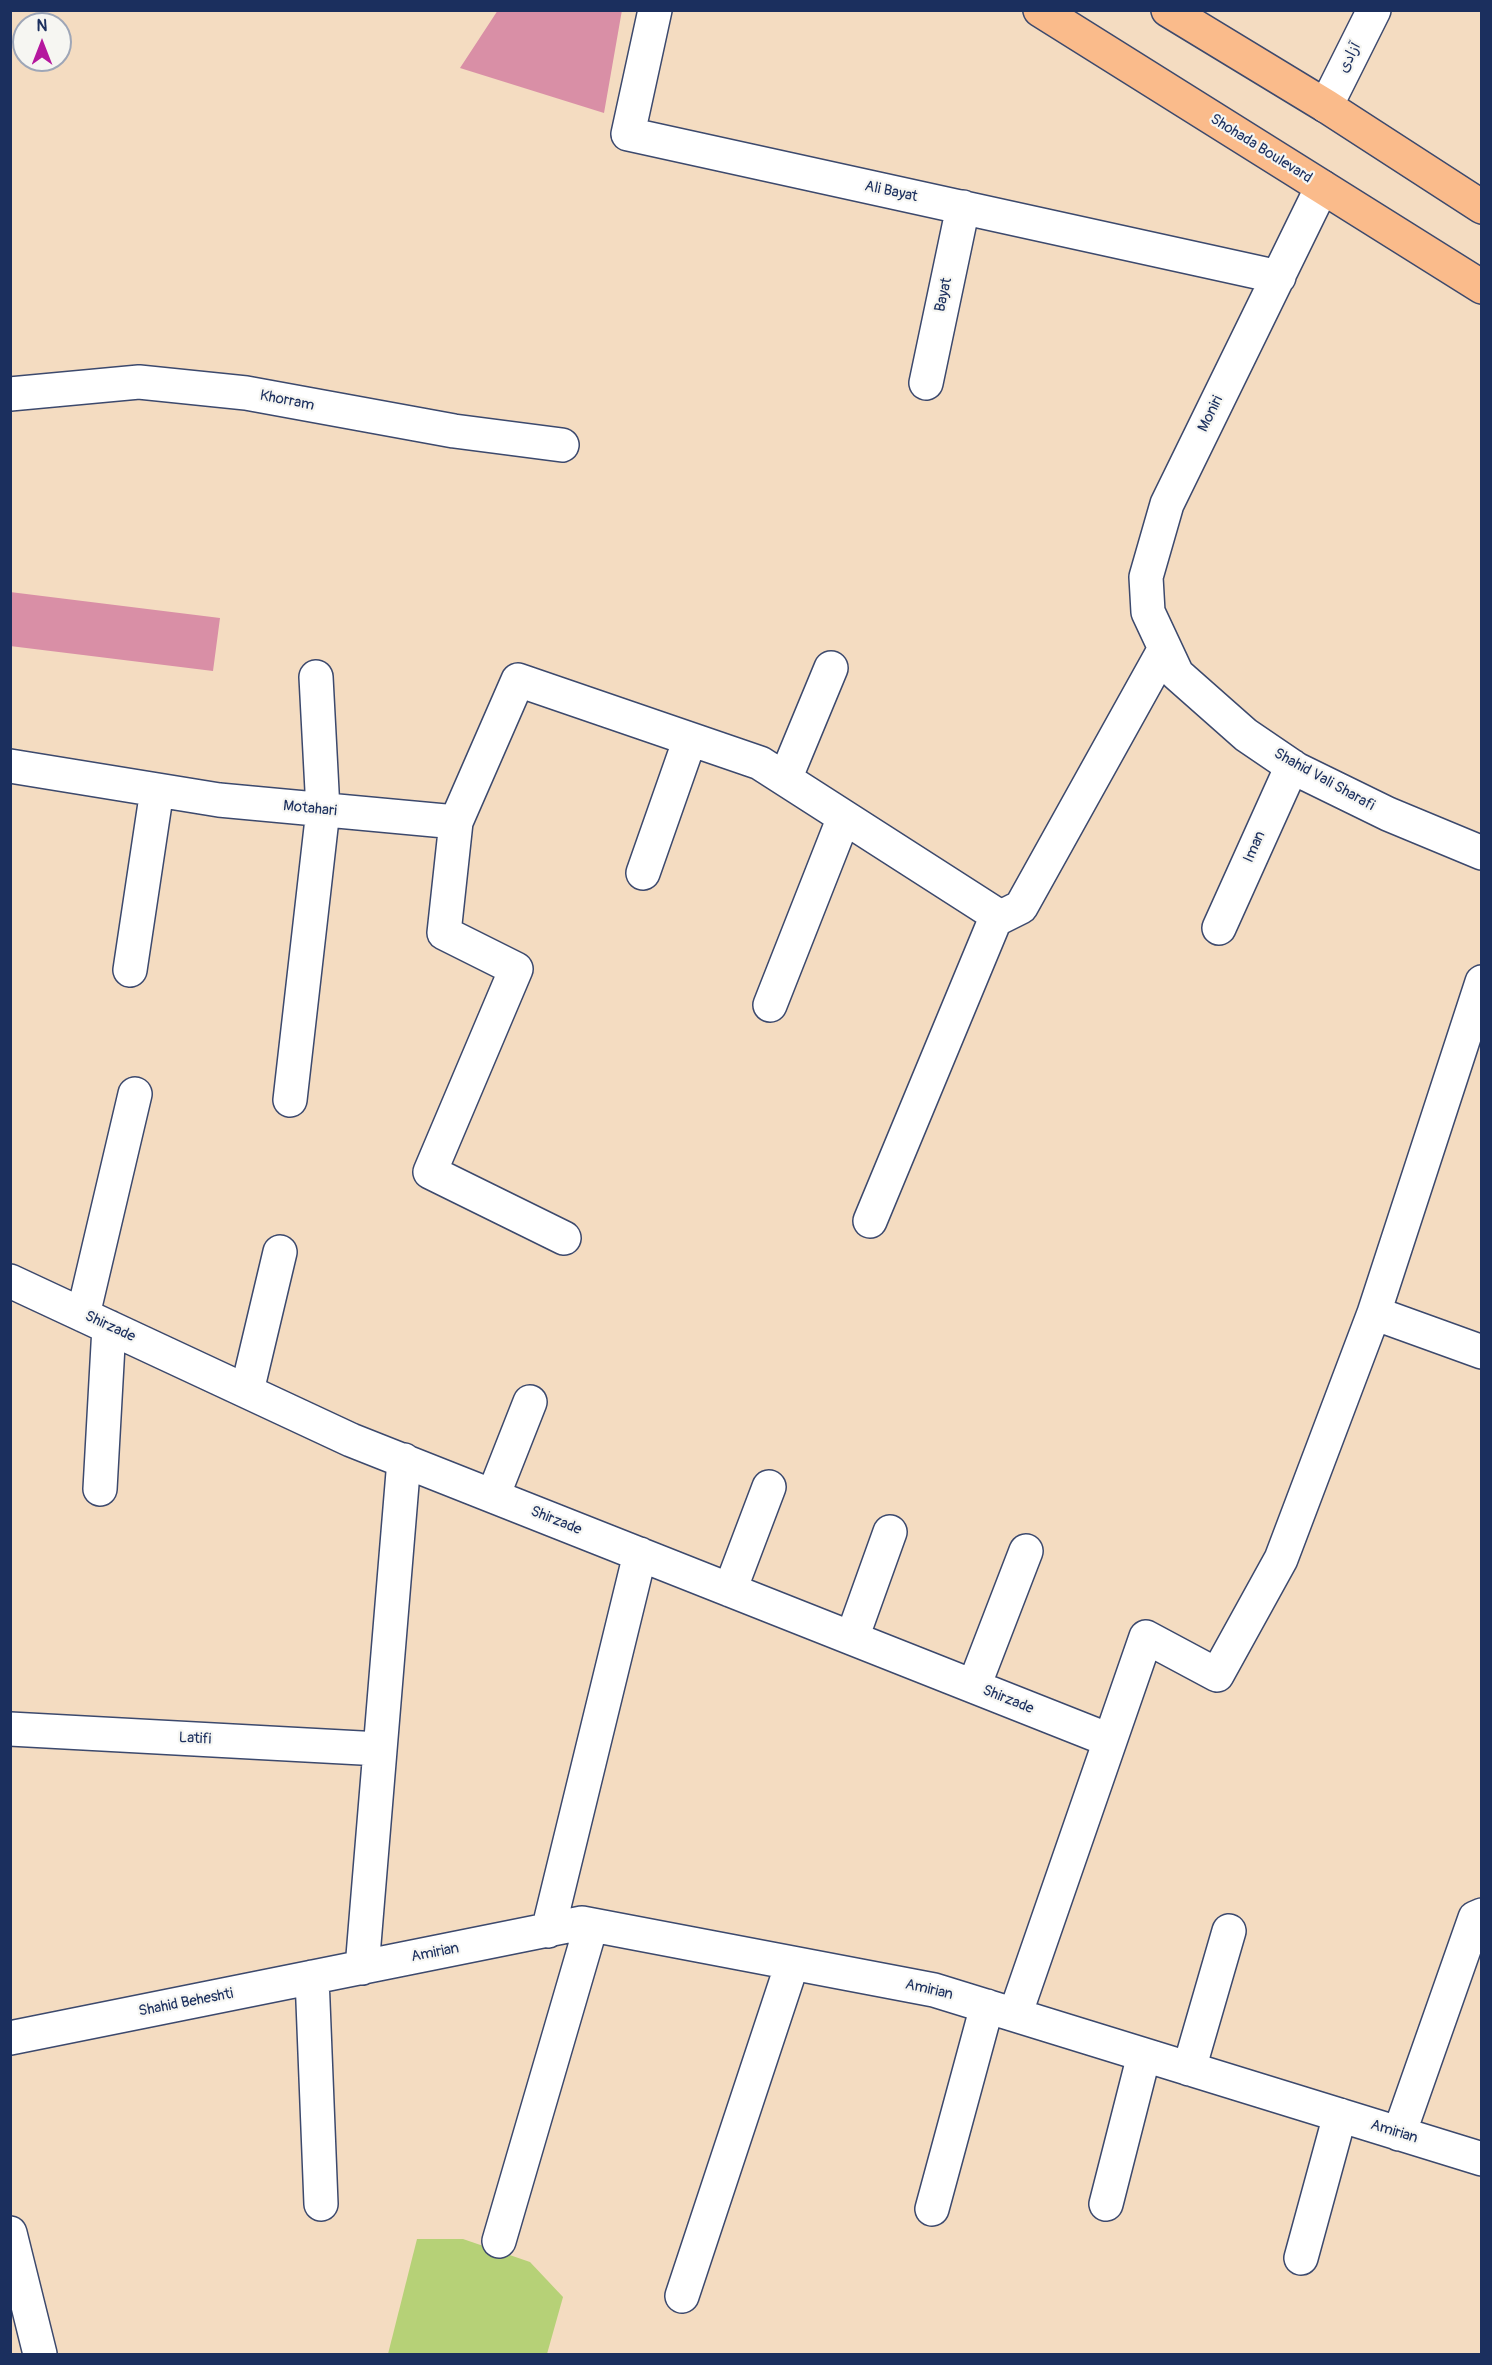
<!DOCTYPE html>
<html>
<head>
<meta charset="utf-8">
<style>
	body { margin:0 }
	#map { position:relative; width:1492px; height:2365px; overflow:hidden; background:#f4dcc1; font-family:Pangolin,sans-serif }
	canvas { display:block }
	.frame { position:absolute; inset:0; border:12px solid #1b2f5e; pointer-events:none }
	.north { position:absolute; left:12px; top:12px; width:60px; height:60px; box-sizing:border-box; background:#f6f6f2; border:2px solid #9ea6b7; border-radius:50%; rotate:0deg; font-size:16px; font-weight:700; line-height:24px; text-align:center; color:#1b2f5e }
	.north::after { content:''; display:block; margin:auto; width:21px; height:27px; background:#b5179e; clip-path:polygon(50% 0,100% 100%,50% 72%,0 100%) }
</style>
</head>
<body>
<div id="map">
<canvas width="1492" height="2365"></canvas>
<div class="frame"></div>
<div class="north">N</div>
</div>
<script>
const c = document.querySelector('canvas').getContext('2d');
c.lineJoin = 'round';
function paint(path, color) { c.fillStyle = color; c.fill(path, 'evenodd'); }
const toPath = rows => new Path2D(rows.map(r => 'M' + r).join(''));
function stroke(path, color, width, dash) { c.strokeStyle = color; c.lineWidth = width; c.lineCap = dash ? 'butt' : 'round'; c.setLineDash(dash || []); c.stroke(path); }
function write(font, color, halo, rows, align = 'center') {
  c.font = font + ' Pangolin,"Playpen Sans Arabic",sans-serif'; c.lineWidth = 4.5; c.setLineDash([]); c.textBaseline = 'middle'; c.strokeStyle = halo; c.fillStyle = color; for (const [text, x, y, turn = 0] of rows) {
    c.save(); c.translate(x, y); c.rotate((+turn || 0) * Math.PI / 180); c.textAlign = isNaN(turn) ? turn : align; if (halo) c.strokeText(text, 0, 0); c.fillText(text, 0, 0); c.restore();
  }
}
paint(toPath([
	[417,2239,463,2239,530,2262,563,2297,547,2354,388,2354]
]), '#b6d177');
paint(toPath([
	[498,10,622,10,604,113,460,68],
	[10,592,220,618,213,671,10,646]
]), '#d98fa6');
const minor = toPath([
	[655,10,628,134,1279,277],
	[1326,106,1374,10],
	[1322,187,1167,504,1146,577,1148,612,1177,674,1246,735,1296,769,1388,814,1482,853],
	[926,383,963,207],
	[10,394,139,382,246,393,454,431,562,445],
	[10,766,219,800,456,822,518,680,760,763,1000,917],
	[785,779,831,668],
	[456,822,444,933,516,969,430,1172,564,1238],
	[643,873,690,739],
	[1219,928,1292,766],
	[130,970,157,790],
	[770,1005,844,817],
	[290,1100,323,810,316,677],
	[870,1221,995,920,1021,907,1164,650],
	[10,1281,351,1440,1109,1740],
	[1374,1313,1482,1352],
	[83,1315,135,1094],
	[247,1391,280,1252],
	[100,1489,109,1327],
	[493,1496,530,1402],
	[730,1590,769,1487],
	[852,1638,890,1532],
	[974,1686,1026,1551],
	[10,1729,380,1749],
	[548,1931,640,1554],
	[362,1968,404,1460],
	[312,1977,321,2204],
	[1015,2015,1146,1637,1217,1675,1281,1559,1374,1313,1482,982],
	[10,2038,582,1923,934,1990,1482,2159],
	[1189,2069,1229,1931],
	[1399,2134,1475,1918,1482,1915],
	[1106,2204,1144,2055],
	[932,2209,987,2006],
	[10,2233,40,2354],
	[499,2241,591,1926],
	[1301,2258,1340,2115],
	[682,2296,792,1964]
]);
const major = toPath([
	[1040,10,1482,287],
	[1168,10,1326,106,1482,207]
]);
stroke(minor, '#3c496d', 36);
stroke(major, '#3c496d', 36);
stroke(minor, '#fff', 33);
stroke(major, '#fabb8b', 33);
write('15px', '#1b2f5e', '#f6f6f2', [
	["آزادی",1350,58,-63],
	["Shohada Boulevard",1261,149,32],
	["Ali Bayat",891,192,12],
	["Bayat",944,295,-78],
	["Khorram",287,401,11],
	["Moniri",1211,414,-64],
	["Shahid Vali Sharafi",1324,780,29],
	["Motahari",310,809,6],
	["Iman",1255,847,-66],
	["Shirzade",110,1327,25],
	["Shirzade",556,1521,22],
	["Shirzade",1008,1700,22],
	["Latifi",195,1739,3],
	["Amirian",435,1953,-11],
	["Amirian",929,1990,13],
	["Shahid Beheshti",186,2003,-11],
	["Amirian",1394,2132,17]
]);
</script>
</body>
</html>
